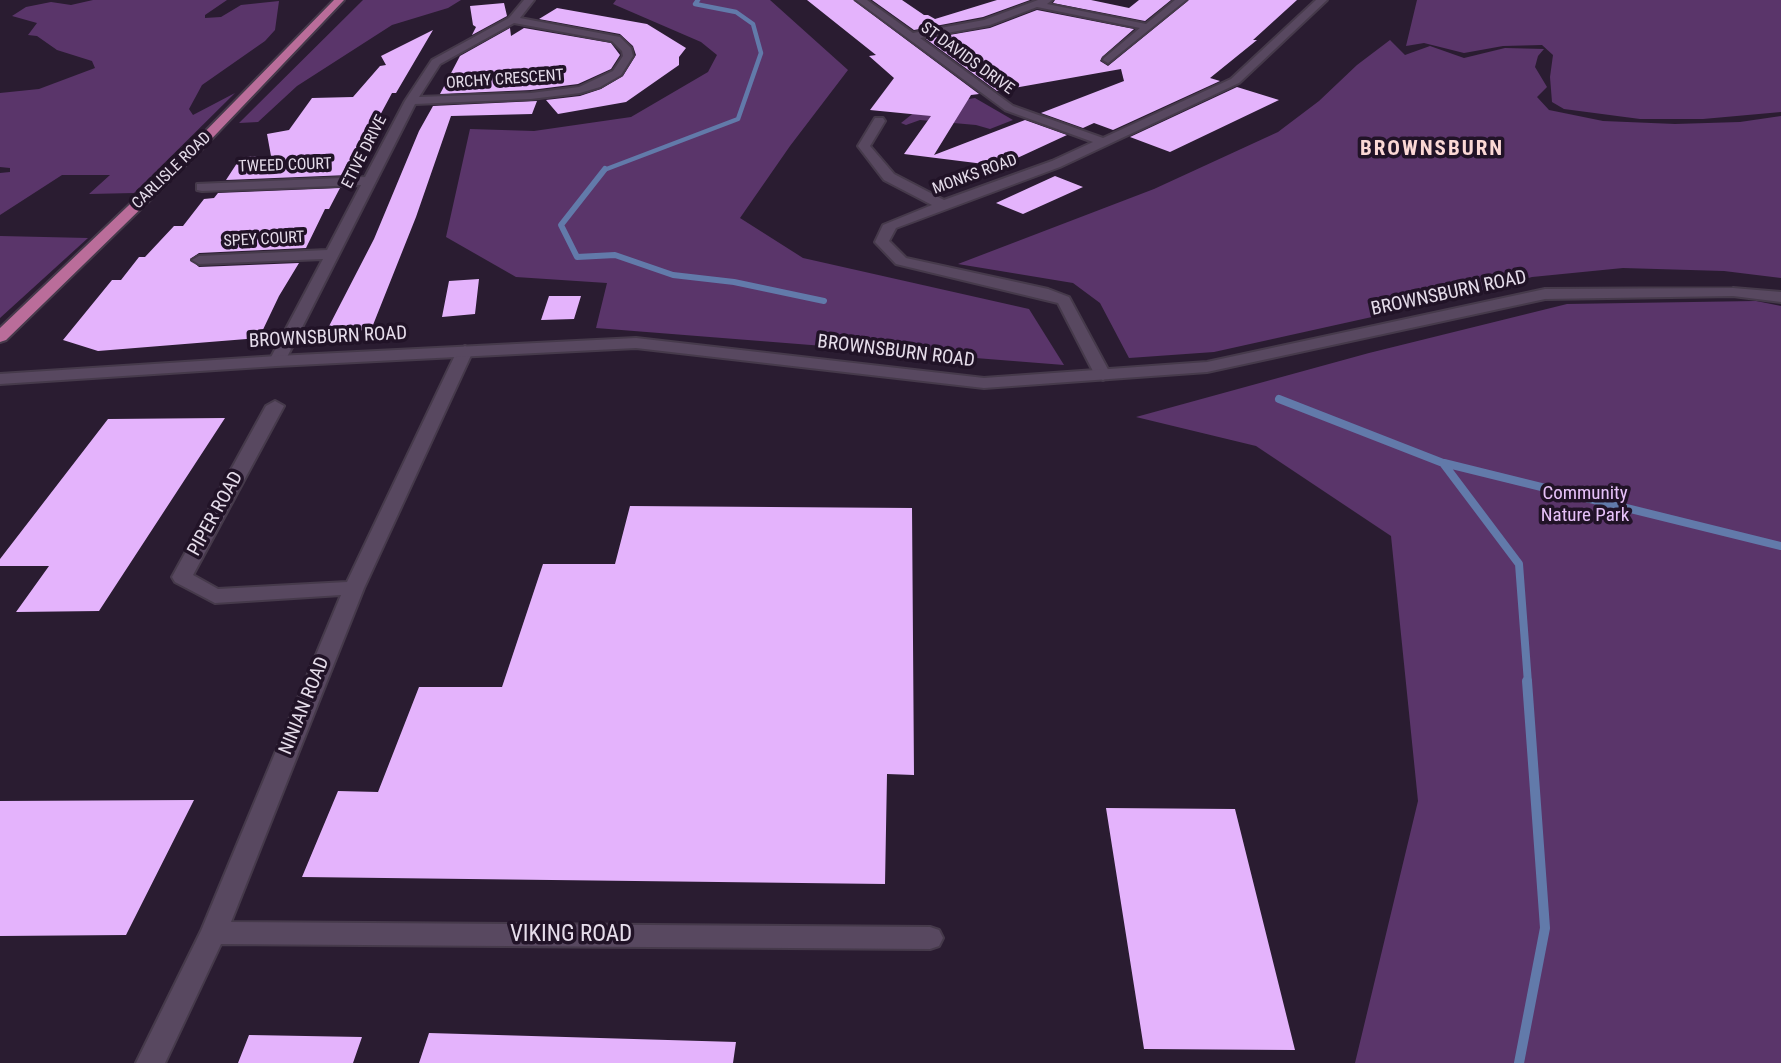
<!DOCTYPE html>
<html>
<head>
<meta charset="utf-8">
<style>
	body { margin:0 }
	canvas { display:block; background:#2a1c31 }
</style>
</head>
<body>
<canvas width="1781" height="1063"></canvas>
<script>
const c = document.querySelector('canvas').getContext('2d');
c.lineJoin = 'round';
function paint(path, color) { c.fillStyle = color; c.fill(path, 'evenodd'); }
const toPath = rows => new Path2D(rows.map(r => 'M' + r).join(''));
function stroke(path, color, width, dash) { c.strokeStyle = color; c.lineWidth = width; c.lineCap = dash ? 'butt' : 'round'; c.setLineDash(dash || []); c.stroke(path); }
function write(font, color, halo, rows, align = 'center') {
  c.font = font + ' "Roboto Condensed",sans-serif'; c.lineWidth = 7; c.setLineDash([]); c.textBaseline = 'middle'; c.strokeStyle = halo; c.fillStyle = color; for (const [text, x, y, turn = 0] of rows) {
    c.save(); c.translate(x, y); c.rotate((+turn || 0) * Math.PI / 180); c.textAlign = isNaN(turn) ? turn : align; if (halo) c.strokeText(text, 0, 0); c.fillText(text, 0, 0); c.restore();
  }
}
paint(toPath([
	[93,0,227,0,205,15,205,18,221,17,241,5,279,1,275,30,265,41,202,85,189,109,193,115,235,93,134,193,89,194,110,175,62,175,0,215,0,173,10,172,10,168,0,167,0,93,39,89,95,68,92,61,57,50,37,36,28,35,37,23,12,16,26,7,51,2,71,5],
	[363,0,461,0,448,8,392,25,297,86,258,122,239,123],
	[616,0,770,0,848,70,790,146,740,218,803,258,1029,309,1064,365,596,328,607,283,516,277,446,237,470,129,534,131,631,117,708,72,717,55,701,42,613,4],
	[1417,0,1781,0,1781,112,1703,119,1640,119,1564,109,1552,102,1550,77,1553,55,1542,45,1503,46,1464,53,1424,43,1406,46],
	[1390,40,1405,55,1430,46,1464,58,1505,48,1544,49,1538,56,1535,67,1547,87,1537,97,1549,110,1603,121,1675,124,1740,122,1781,116,1781,278,1724,271,1623,268,1532,277,1435,303,1214,352,1129,358,1100,303,1073,283,958,264,1154,189,1278,132,1319,101,1357,65],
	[975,98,1013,120,990,129,976,125,920,120,906,125,901,123,921,107],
	[0,236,88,238,0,318],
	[1756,301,1781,306,1781,1063,1355,1063,1418,801,1391,536,1256,446,1136,417,1369,353,1567,304]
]), '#5a356a');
stroke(toPath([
	[604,170,738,119,761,53,753,24,736,12,695,4,698,0]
]), '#627aaa', 4.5);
stroke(toPath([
	[605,169,561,225,577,257,615,255,673,275,734,282,824,301]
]), '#627aaa', 6);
stroke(toPath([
	[1279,399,1443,463,1519,564,1528,683],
	[1444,463,1781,546]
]), '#627aaa', 8);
stroke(toPath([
	[1519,1063,1545,928,1527,681]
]), '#627aaa', 10);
paint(toPath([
	[807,0,853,0,979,94,971,95,934,155,1025,120,1067,135,1000,166,904,154,931,116,870,110,894,78,869,56,876,55],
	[872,0,902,0,924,15,928,15,935,19,997,0,1030,0,983,17,914,30],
	[1055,0,1091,0,1129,8,1139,0,1171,0,1145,21,1053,3],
	[1189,0,1297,0,1253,40,1257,40,1210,78,1220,81,1113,130,1094,123,1083,128,1041,113,1124,81,1121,69,997,91,926,39,990,28,1037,10,1134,29,1102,57,1100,61,1108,66],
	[504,3,507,16,472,35,476,27,473,25,470,6],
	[557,8,647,24,686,48,679,57,679,65,626,102,558,114,546,100,580,96,601,89,623,76,636,55,633,46,620,34,539,19],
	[510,28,511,36,524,28,611,43,620,55,611,69,578,84,531,90,440,94,460,56],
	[433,30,396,93,392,93,348,175,226,180,241,157,271,156,267,134,289,130,312,98,353,97,380,66,386,65,381,56],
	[1237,87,1279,100,1170,152,1130,137],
	[537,101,532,114,451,116,416,217,371,330,326,332,374,239,419,131,433,106],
	[1055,176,1083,187,1023,214,996,203],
	[340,188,329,209,325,209,306,248,199,253,190,259,199,267,299,263,279,296,259,338,98,351,63,340,112,280,121,280,139,257,145,257,174,226,183,226,204,199,214,198,218,193],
	[479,279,475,314,442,317,449,281],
	[549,296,581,296,574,319,541,320],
	[225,418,99,611,16,612,49,566,0,566,0,559,108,419],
	[630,506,912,508,914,775,887,774,885,884,302,877,338,791,378,792,419,687,502,687,543,564,615,564],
	[194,800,126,935,0,936,0,801],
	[1106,808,1235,809,1295,1050,1144,1049],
	[429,1033,736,1042,733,1063,419,1063],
	[249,1035,362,1037,353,1063,238,1063]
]), '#e4b3fc');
const minor = toPath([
	[524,0,534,0,520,18,620,37,631,48,633,56,621,75,600,87,580,93,531,99,415,104,285,361,283,364,271,364,269,361,323,259,199,264,192,260,199,256,327,250,361,185,202,191,197,190,197,184,365,177,405,101,432,60,509,18,524,0],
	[514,23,612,41,622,51,623,56,613,71,579,87,531,93,419,97,440,64,514,23],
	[856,0,867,0,913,33,984,20,1038,0,1052,0,1047,4,1146,24,1175,0,1186,0,1108,63,1103,60,1104,58,1140,28,1037,7,990,25,920,38,1013,106,1103,138,1231,79,1316,0,1327,0,1239,83,1060,167,896,228,889,241,906,258,1048,289,1069,297,1111,375,1103,380,1095,375,1058,303,896,264,875,242,883,225,932,205,884,180,858,146,875,118,883,118,885,121,870,146,894,174,944,200,1052,161,1093,142,1005,110,856,0],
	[465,346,473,351,364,588,231,922,930,927,939,930,943,938,939,946,930,949,221,944,165,1063,136,1063,201,931,341,595,215,603,175,582,172,577,266,406,275,401,284,406,193,575,218,589,347,582,457,351,465,346]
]);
const secondary = toPath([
	[1733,288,1781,292,1781,302,1733,296,1545,299,1207,372,984,388,636,348,277,366,0,384,0,374,277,356,636,338,984,378,1207,362,1545,289,1733,288]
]);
const primary = toPath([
	[334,0,344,0,199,152,6,340,0,342,0,328,191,146,334,0]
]);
stroke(minor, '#463a4b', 4);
stroke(secondary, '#463a4b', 4);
stroke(primary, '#463a4b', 4);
paint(minor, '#584860');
paint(secondary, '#584860');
paint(primary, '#ba6d9a');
write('16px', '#e6ddeb', '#211327', [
	["ST DAVIDS DRIVE",967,59,36],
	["ORCHY CRESCENT",505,80,-4],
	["ETIVE DRIVE",365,152,-63],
	["TWEED COURT",285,166,-2],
	["CARLISLE ROAD",172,171,-44],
	["MONKS ROAD",975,175,-20],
	["SPEY COURT",264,240,-3]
]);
write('19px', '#e6ddeb', '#211327', [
	["BROWNSBURN ROAD",1449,294,-12],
	["BROWNSBURN ROAD",328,338,-3],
	["BROWNSBURN ROAD",896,352,7],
	["PIPER ROAD",216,514,-61],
	["NINIAN ROAD",305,706,-68]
]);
write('19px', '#e6c1f8', '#211327', [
	["Community",1585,494],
	["Nature Park",1585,516]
]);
c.letterSpacing = '2px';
write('bold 21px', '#fbd8d5', '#211327', [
	["BROWNSBURN",1432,150]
]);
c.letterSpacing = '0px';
write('23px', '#e6ddeb', '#211327', [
	["VIKING ROAD",571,935]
]);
</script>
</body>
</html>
